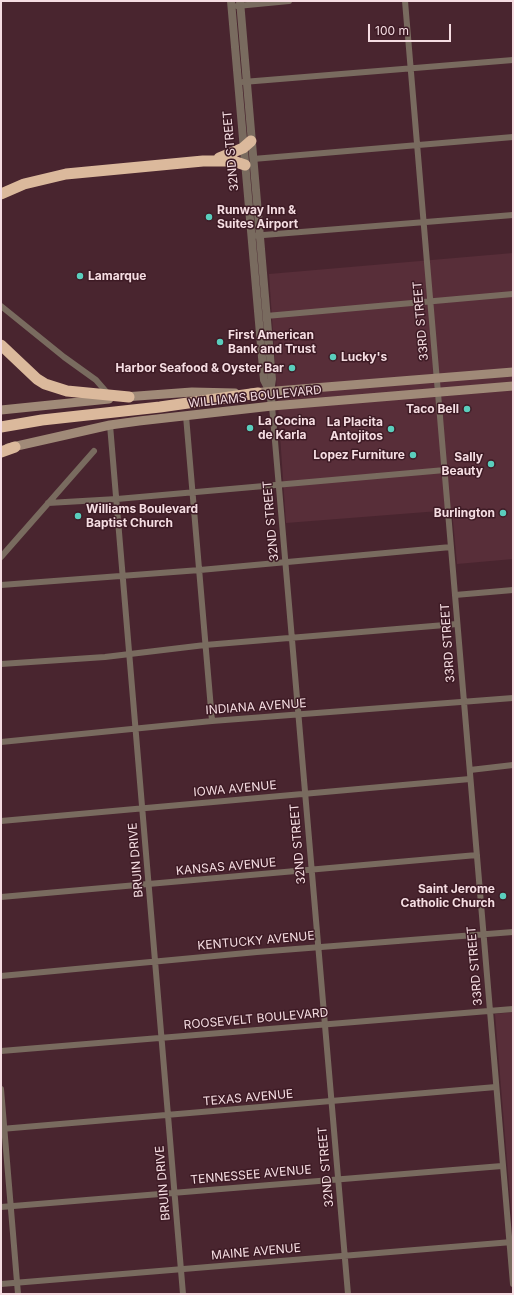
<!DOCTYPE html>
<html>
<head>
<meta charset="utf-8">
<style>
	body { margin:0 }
	#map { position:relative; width:514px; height:1295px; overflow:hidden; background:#49252f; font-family:Inter,sans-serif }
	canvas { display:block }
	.frame { position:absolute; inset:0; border:2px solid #f5dde2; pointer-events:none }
	.scale { position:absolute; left:368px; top:24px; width:83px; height:18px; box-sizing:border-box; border:2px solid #f5dde2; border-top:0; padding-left:5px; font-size:12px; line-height:14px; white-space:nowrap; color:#f5dde2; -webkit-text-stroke:3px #3e1b25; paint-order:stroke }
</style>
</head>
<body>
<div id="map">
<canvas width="514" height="1295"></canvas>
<div class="frame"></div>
<div class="scale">100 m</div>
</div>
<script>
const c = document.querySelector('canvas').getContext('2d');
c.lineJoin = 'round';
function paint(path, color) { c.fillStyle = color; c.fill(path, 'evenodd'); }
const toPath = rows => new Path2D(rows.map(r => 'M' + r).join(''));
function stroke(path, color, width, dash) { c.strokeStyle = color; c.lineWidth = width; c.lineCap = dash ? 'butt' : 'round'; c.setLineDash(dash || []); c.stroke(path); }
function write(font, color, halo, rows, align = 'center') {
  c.font = font + ' Inter,sans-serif'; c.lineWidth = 3; c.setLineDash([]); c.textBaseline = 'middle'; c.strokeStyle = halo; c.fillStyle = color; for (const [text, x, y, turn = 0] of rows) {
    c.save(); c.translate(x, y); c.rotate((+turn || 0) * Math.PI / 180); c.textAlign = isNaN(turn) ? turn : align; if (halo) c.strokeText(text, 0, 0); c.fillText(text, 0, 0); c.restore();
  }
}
paint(toPath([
	[513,253,513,559,457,564,452,510,286,523,269,274],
	[513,1012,513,1233,495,1014]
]), '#582e39');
stroke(toPath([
	[405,1,513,1284],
	[237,6,289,1],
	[243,82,513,60],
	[253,159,513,137],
	[251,236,513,215],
	[1,306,64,357,96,380,109,395],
	[266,316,513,294],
	[272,406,348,1294],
	[186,416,212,721],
	[110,425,183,1294],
	[48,503,117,499,445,470],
	[1,557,94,451],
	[1,585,200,570,451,547],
	[455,595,513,590],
	[1,664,105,657,205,645,457,624],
	[1,742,212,721,513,698],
	[470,770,513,765],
	[1,821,470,779],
	[1,897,477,855],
	[1,976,257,952,513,932],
	[1,1051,513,1009],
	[1,1089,18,1294],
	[1,1129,496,1087],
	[1,1207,502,1166],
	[1,1284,512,1242]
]), '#796b5f', 6);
stroke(toPath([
	[231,1,264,380,270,392,272,406],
	[240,1,272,379,270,392]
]), '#796b5f', 8);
stroke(toPath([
	[251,393,513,372],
	[124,397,192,392,235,393],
	[1,410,109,399],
	[8,448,110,425,139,421,272,406,513,386]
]), '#a08a78', 9);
stroke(toPath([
	[219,158,243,148,251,141],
	[1,194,24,184,66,174,203,161,233,161,245,165],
	[1,345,37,379,45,384,67,391,129,397],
	[1,427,42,420,160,407,258,393],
	[1,452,15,447]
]), '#dbb99c', 11);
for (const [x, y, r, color] of [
	[209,217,4,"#5acebd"],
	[80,276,4,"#5acebd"],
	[220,342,4,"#5acebd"],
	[333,357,4,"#5acebd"],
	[292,368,4,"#5acebd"],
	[467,409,4,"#5acebd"],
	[250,428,4,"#5acebd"],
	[391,429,4,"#5acebd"],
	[413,455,4,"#5acebd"],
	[491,464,4,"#5acebd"],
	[503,513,4,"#5acebd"],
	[78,516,4,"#5acebd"],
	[503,896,4,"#5acebd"]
]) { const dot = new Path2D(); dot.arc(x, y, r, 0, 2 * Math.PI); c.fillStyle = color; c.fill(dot); stroke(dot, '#3e1b25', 1.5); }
write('12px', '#f5dde2', '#3e1b25', [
	["32ND STREET",231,151,-95],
	["33RD STREET",421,321,-95],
	["WILLIAMS BOULEVARD",255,397,-6],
	["32ND STREET",271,521,-95],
	["33RD STREET",448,643,-94],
	["INDIANA AVENUE",256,707,-4],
	["IOWA AVENUE",235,789,-5],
	["32ND STREET",298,844,-95],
	["BRUIN DRIVE",136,860,-95],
	["KANSAS AVENUE",226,867,-5],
	["KENTUCKY AVENUE",256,941,-5],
	["33RD STREET",475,966,-95],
	["ROOSEVELT BOULEVARD",256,1019,-5],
	["TEXAS AVENUE",248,1098,-5],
	["32ND STREET",326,1167,-95],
	["TENNESSEE AVENUE",251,1175,-5],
	["BRUIN DRIVE",163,1183,-95],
	["MAINE AVENUE",256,1252,-5]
]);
write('bold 12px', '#f5dde2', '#3e1b25', [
	["Runway Inn &",217,210,"left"],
	["Suites Airport",217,224,"left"],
	["Lamarque",88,276,"left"],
	["First American",228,335,"left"],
	["Bank and Trust",228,349,"left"],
	["Lucky's",341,357,"left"],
	["Harbor Seafood & Oyster Bar",284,368],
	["Taco Bell",459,409],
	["La Cocina",258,421,"left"],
	["de Karla",258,435,"left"],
	["La Placita",383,422],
	["Antojitos",383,436],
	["Lopez Furniture",405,455],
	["Sally",483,457],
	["Beauty",483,471],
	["Williams Boulevard",86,509,"left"],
	["Baptist Church",86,523,"left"],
	["Burlington",495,513],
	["Saint Jerome",495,889],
	["Catholic Church",495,903]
], 'right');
</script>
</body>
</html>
